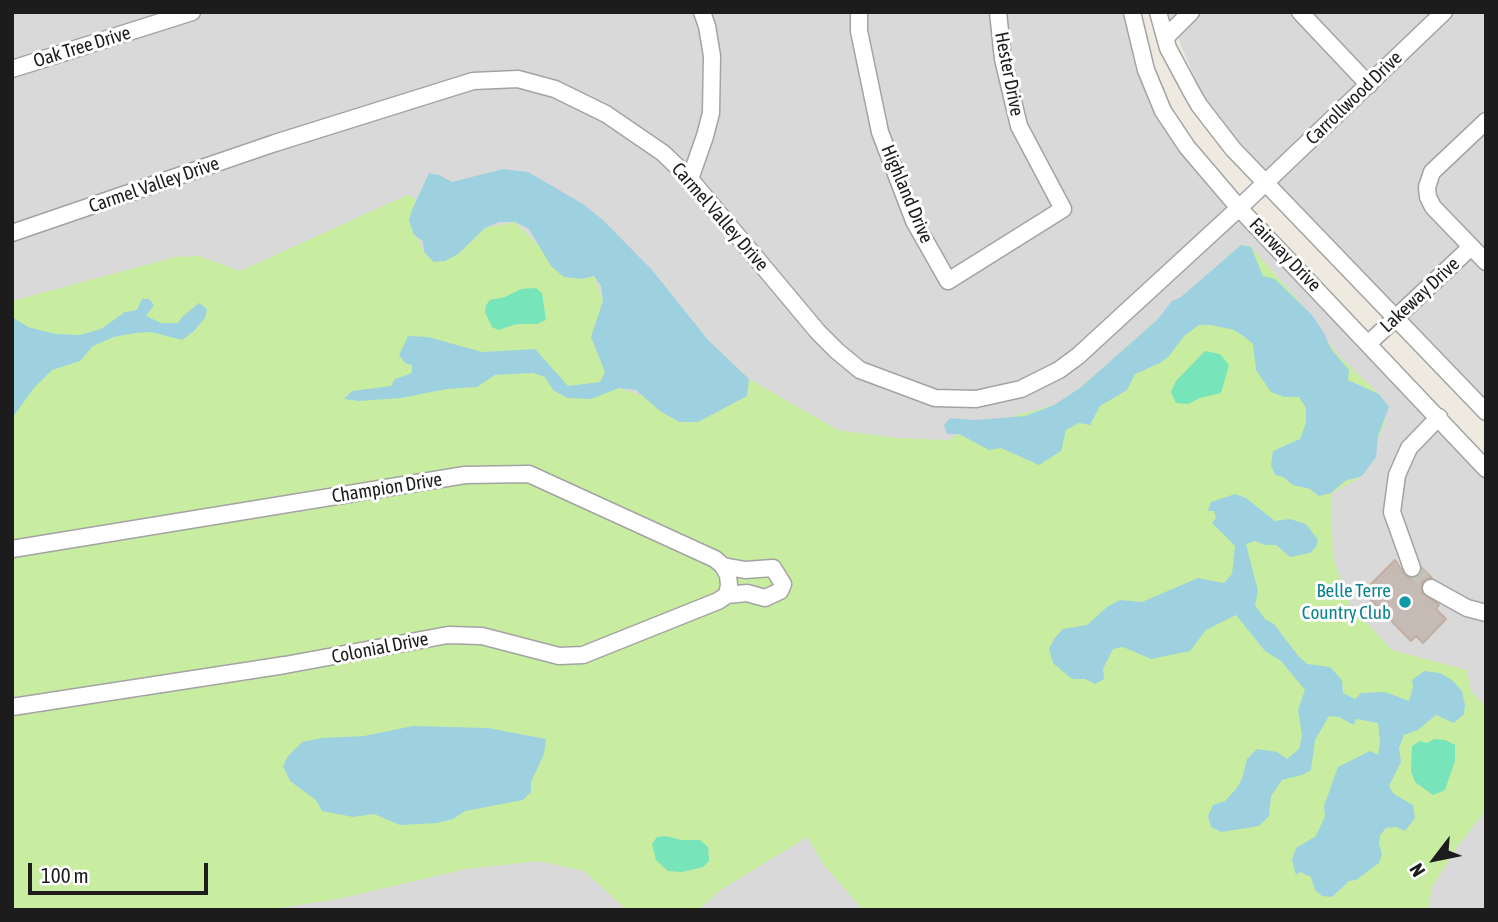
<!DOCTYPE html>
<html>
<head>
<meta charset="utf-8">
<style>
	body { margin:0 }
	#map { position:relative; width:1498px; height:922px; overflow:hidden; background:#eeeae0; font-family:"Asap Condensed",sans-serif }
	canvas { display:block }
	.frame { position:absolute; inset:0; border:14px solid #1c1c1c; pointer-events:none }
	.north { position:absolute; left:1400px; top:824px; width:70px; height:70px; -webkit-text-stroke:5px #fff; paint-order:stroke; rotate:238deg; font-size:19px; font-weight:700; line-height:28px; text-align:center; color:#1c1c1c }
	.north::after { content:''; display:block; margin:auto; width:24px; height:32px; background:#1c1c1c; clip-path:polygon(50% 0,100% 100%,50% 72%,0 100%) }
	.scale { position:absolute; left:28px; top:863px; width:180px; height:32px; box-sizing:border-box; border:4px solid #1c1c1c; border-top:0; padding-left:9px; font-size:21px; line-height:24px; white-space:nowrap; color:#1c1c1c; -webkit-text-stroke:5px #fff; paint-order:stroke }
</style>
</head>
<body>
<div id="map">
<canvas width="1498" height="922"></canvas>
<div class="frame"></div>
<div class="north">N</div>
<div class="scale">100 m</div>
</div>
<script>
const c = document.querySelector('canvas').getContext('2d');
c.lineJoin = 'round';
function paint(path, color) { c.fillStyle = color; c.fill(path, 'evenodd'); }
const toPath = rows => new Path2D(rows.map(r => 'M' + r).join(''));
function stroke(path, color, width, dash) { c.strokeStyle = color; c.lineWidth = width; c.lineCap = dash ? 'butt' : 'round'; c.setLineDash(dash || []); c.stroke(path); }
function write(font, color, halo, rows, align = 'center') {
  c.font = font + ' "Asap Condensed",sans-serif'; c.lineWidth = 6; c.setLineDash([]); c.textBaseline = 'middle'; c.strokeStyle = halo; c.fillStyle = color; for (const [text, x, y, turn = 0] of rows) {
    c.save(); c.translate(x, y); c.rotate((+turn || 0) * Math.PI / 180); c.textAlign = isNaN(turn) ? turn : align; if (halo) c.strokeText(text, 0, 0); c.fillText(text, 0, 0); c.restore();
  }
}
paint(toPath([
	[12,12,1126,12,1155,106,1486,476,1486,910,12,910],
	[1167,12,1486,12,1486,410,1260,169,1205,102]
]), '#dad9d9');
paint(toPath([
	[407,195,416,199,410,221,424,252,458,254,485,228,515,222,542,249,564,277,594,276,603,301,591,337,605,372,619,388,646,397,715,414,749,379,838,430,896,438,948,440,959,434,975,420,1004,419,1054,405,1080,388,1241,245,1251,247,1296,298,1338,355,1379,394,1386,420,1362,476,1331,494,1333,558,1350,605,1392,650,1467,670,1471,691,1486,707,1486,810,1457,847,1432,887,1428,910,863,910,824,865,807,837,722,889,698,910,627,910,584,871,539,861,466,869,338,899,267,910,12,910,12,301,175,257,199,256,240,271]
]), '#c8eda1');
paint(toPath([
	[536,288,542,293,546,320,537,324,517,324,498,330,492,327,485,312,486,305,490,300,505,297,521,289],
	[1205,351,1220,354,1229,365,1221,393,1200,398,1188,404,1176,403,1171,392,1176,381],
	[1434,739,1445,740,1455,745,1455,761,1445,790,1433,795,1415,782,1411,771,1412,746,1420,741,1427,743],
	[666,836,681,840,700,840,708,847,709,861,703,867,682,872,668,871,656,860,652,844,657,837]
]), '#77e4b9');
paint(toPath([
	[503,169,528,172,583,204,603,220,652,270,708,340,749,379,747,396,698,422,679,422,660,411,636,390,619,388,591,399,567,398,553,390,545,377,533,373,495,375,477,387,447,389,401,398,359,401,344,399,352,391,391,386,395,379,412,373,412,365,405,363,399,355,408,336,428,337,482,352,535,349,568,386,600,382,605,372,591,337,603,301,601,286,594,276,582,279,564,277,551,266,529,229,515,222,499,222,485,228,458,254,445,261,434,262,424,252,423,241,414,235,409,221,412,210,429,173,439,175,452,182],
	[1241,245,1251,247,1263,276,1275,279,1312,315,1324,333,1331,349,1349,370,1348,380,1379,394,1389,407,1378,436,1376,457,1362,476,1345,481,1331,493,1319,496,1310,489,1293,485,1283,477,1275,475,1271,465,1273,451,1300,439,1306,423,1306,408,1299,397,1284,397,1271,392,1256,370,1253,344,1245,337,1234,330,1211,325,1199,325,1185,335,1169,356,1160,363,1135,374,1127,390,1100,406,1090,425,1079,423,1066,430,1061,451,1039,465,1001,448,989,450,959,434,947,434,944,425,950,418,975,420,1025,416,1054,405,1080,388,1157,320,1172,301,1181,297],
	[142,299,149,299,154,305,146,316,161,323,178,323,183,316,199,303,207,309,205,318,194,331,182,340,151,332,135,333,114,337,93,346,80,361,52,370,34,388,12,418,12,317,28,327,39,330,56,334,80,335,101,329,125,312,137,310],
	[1235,494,1246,498,1275,521,1290,519,1306,524,1318,540,1316,547,1310,553,1290,557,1276,545,1265,545,1255,541,1246,544,1258,591,1255,605,1265,619,1274,624,1299,657,1307,664,1330,667,1342,680,1343,693,1355,699,1361,693,1385,692,1409,701,1413,687,1412,680,1424,671,1440,673,1452,680,1462,691,1465,705,1464,714,1454,723,1436,715,1418,730,1404,735,1399,748,1401,762,1389,786,1394,794,1413,805,1415,818,1405,831,1396,827,1386,828,1380,835,1379,844,1382,854,1379,863,1356,880,1349,881,1332,897,1322,896,1315,890,1311,877,1300,872,1296,875,1292,860,1296,848,1316,836,1325,816,1324,806,1338,767,1370,751,1378,755,1380,742,1378,723,1356,719,1354,725,1339,717,1329,716,1315,740,1311,770,1302,775,1282,780,1271,796,1269,816,1259,826,1221,832,1211,827,1208,816,1213,805,1225,801,1236,789,1242,779,1247,759,1257,749,1277,752,1287,759,1299,749,1302,736,1298,710,1305,690,1281,661,1265,651,1236,615,1206,630,1190,651,1151,659,1123,647,1113,649,1103,669,1104,679,1095,684,1085,679,1072,679,1053,663,1049,649,1054,639,1063,629,1087,625,1107,607,1120,600,1142,602,1198,578,1224,583,1232,574,1235,546,1212,523,1216,518,1214,511,1208,511,1211,502],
	[413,726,488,728,546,739,544,754,531,782,531,792,523,800,465,811,453,819,437,823,400,825,374,814,353,817,322,811,316,800,290,781,283,766,288,756,302,742,322,738,364,736]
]), '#9dd1e0');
const building = toPath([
	[1395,560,1405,575,1409,578,1419,575,1422,568,1432,578,1422,582,1422,593,1439,605,1436,609,1446,619,1423,643,1416,636,1411,641,1370,599,1376,593,1369,586,1395,560]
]);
paint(building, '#c6bbb4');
stroke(building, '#c1afa2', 2);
stroke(toPath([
	[1412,568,1431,588]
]), '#c4c1b9', 16, [16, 8]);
const minor = toPath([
	[859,12,859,31,880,132,914,221,948,281,1063,209,1019,126,1003,59,998,12],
	[1132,12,1146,70,1163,111,1187,147,1239,208,1486,469],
	[1158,12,1168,48,1191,91,1199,105,1233,149,1486,412],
	[1300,12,1369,85],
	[1165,38,1191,12],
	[12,69,192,12],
	[1486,121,1432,172,1427,187,1428,197,1433,207,1486,262],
	[690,179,705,136,711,113,712,56,707,26,702,12],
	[12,233,275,143,473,81,518,79,555,89,606,114,663,153,690,179,818,332,837,351,860,370,935,398,976,399,1021,389,1059,370,1078,356,1239,208,1444,12],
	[1369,343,1471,247],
	[12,549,465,475,529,474,715,559,723,566,728,575,729,585,727,595,718,601,583,655,559,656,482,636,448,635,285,665,12,707],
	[723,566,745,570,773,568,783,584,780,591,765,598,747,593,727,595],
	[1412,568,1392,512,1397,475,1409,448,1439,417],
	[1431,588,1467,608,1486,613]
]);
stroke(minor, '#a3a3a3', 19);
stroke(minor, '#fff', 16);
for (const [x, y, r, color] of [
	[1405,602,7,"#0f9aa8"]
]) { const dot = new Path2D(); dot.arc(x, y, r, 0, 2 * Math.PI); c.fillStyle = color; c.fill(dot); stroke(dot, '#fff', 2.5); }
write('19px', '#1c1c1c', '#fff', [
	["Oak Tree Drive",82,47,-17],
	["Hester Drive",1009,74,79],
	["Carrollwood Drive",1354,98,-44],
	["Carmel Valley Drive",154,185,-19],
	["Highland Drive",907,194,67],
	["Carmel Valley Drive",720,217,49],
	["Fairway Drive",1285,255,46],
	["Lakeway Drive",1420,295,-43],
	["Champion Drive",387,488,-9],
	["Colonial Drive",380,648,-11]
]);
write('19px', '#0d838f', '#fff', [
	["Belle Terre",1391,591],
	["Country Club",1391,613]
], 'right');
</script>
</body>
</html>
